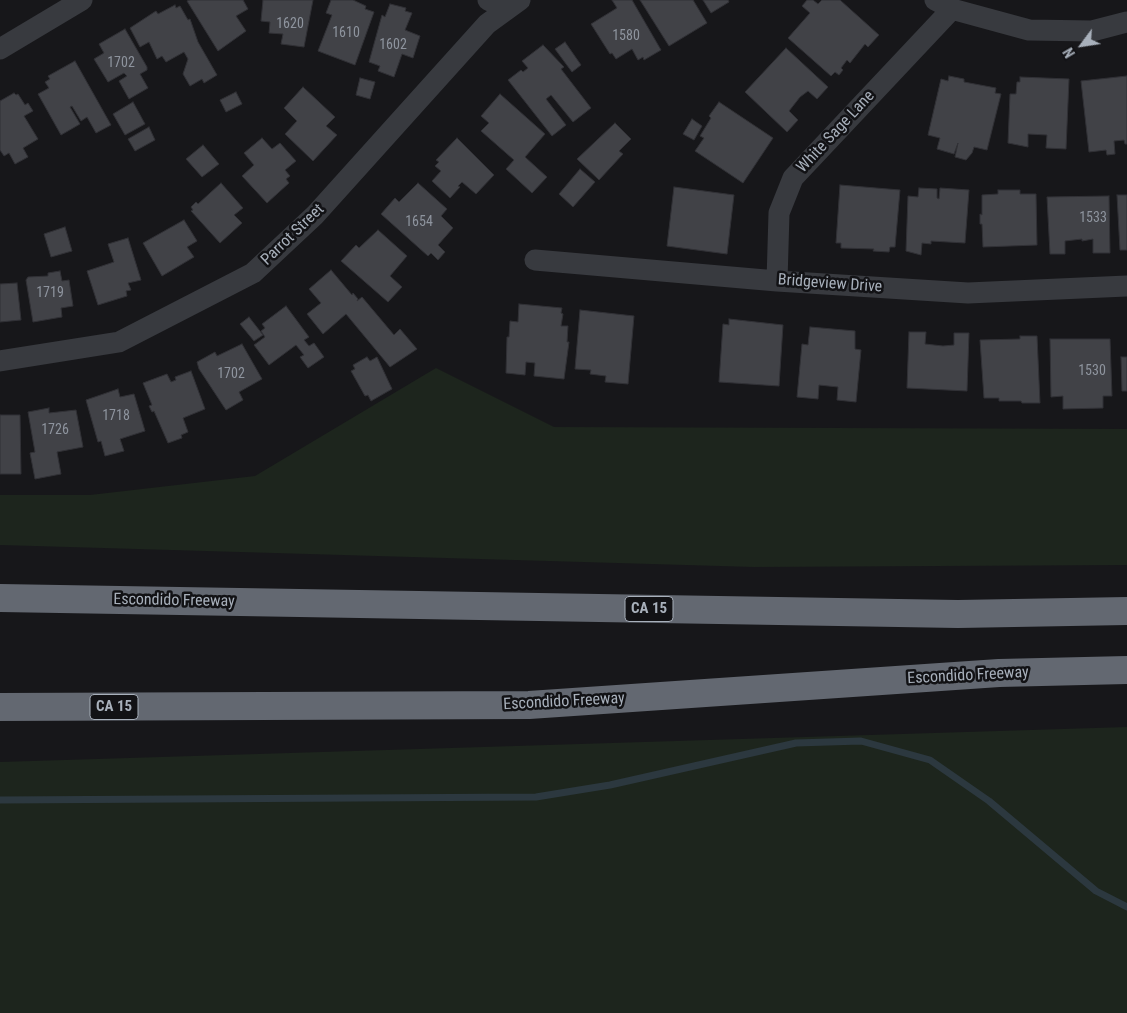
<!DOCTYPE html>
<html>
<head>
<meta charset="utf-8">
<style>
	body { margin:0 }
	#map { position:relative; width:1127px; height:1013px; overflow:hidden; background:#17171a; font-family:"Roboto Condensed",sans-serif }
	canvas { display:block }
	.north { position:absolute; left:1057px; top:20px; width:50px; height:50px; -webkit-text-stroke:4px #121215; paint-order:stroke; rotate:239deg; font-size:14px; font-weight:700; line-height:20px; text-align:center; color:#a8b0bb }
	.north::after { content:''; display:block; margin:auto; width:18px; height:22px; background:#a8b0bb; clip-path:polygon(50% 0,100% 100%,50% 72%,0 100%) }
</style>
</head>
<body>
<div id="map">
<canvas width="1127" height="1013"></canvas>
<div class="north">N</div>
</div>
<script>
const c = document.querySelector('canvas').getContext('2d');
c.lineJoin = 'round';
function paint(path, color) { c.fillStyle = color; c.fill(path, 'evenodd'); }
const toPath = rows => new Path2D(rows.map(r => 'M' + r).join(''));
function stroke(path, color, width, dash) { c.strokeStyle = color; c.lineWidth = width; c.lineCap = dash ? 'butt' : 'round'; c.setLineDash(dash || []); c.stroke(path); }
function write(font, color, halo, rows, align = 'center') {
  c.font = font + ' "Roboto Condensed",sans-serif'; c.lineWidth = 5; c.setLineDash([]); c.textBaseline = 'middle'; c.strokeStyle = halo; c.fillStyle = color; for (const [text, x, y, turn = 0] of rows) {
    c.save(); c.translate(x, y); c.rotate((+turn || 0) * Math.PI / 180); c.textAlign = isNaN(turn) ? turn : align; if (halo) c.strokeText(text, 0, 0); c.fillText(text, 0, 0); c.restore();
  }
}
paint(toPath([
	[436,368,554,427,1127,429,1127,565,754,567,0,545,0,495,90,495,255,476],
	[1127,727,1127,1013,0,1013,0,762]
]), '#1d251d');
stroke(toPath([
	[0,800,536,797,610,785,796,743,861,741,930,760,989,801,1096,891,1127,907]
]), '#2c383f', 7);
const building = toPath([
	[190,0,243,0,248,9,236,16,246,31,218,51,187,1,190,0],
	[263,0,313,0,304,47,281,44,283,34,269,33,270,22,261,21,263,0],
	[331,0,353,0,366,6,365,9,374,12,355,65,318,51,332,15,326,13,331,0],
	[612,0,632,0,661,50,644,60,643,57,638,60,632,49,616,59,612,53,610,54,591,24,617,8,612,0],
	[640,0,693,0,707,23,669,46,640,0],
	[703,0,728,0,729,2,711,13,703,0],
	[807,0,813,0,818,4,822,0,840,0,879,35,868,47,865,44,850,63,847,60,841,68,843,70,839,75,835,72,831,76,788,38,810,13,802,6,807,0],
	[390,4,406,8,405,11,412,13,405,30,420,36,413,58,402,54,394,77,378,71,380,66,369,62,382,15,385,17,390,4],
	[175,5,176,8,180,6,188,20,190,19,198,42,217,75,204,83,202,79,190,86,183,74,188,59,184,52,166,62,162,56,157,59,149,42,140,47,130,28,156,11,158,14,175,5],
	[125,29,147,67,147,70,140,74,148,88,129,99,119,81,127,76,124,73,108,82,94,59,104,53,99,44,125,29],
	[565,42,581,65,572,72,555,49,565,42],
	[543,45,564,67,561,69,591,108,573,122,551,95,546,99,566,125,552,136,508,80,521,70,523,72,528,68,522,61,543,45],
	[786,48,828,87,817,99,808,91,800,97,789,111,798,120,787,132,745,92,786,48],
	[75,61,111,125,96,133,87,117,81,121,72,106,70,107,80,124,61,135,38,94,49,88,45,82,50,79,48,76,75,61],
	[949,76,964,79,964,82,996,88,995,93,1001,94,987,150,974,147,972,153,966,160,955,157,958,143,954,154,937,149,940,138,928,135,941,79,948,81,949,76],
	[1127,76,1127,144,1125,144,1124,140,1114,141,1115,154,1107,155,1106,150,1089,152,1081,81,1127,76],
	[1020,77,1069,79,1066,149,1046,148,1047,135,1028,134,1028,147,1008,143,1010,94,1016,94,1017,82,1020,82,1020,77],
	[360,78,375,82,370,99,356,95,360,78],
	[303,87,335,117,326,126,337,135,313,161,285,134,297,121,284,108,303,87],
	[236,92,242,104,226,112,220,100,236,92],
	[14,93,16,95,18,94,25,105,28,103,33,111,24,116,38,139,23,148,28,157,15,164,9,153,4,156,0,150,0,101,14,93],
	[500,94,545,134,525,157,547,177,532,193,506,169,514,160,481,131,489,123,481,116,500,94],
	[133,102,145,124,125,135,113,114,133,102],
	[719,102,773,138,743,183,695,151,704,138,700,136,711,118,709,116,719,102],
	[692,119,702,126,694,140,683,134,692,119],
	[615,123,631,139,619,151,623,154,599,180,577,159,615,123],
	[149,127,155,140,135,151,128,139,149,127],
	[262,138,272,149,280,143,296,161,285,170,290,176,286,179,289,183,267,203,242,176,254,165,244,153,262,138],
	[457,138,494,175,476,194,462,182,458,186,460,187,450,198,432,181,441,171,435,166,439,162,436,160,457,138],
	[203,145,219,164,202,177,186,159,203,145],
	[580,169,595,182,573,207,559,194,580,169],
	[221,183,243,208,234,215,242,223,220,243,191,211,193,210,191,207,196,202,198,204,221,183],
	[418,183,447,209,441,216,453,228,438,245,445,252,438,260,431,253,428,256,381,214,395,198,399,202,418,183],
	[840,185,900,190,895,247,890,247,889,252,873,251,874,249,841,248,841,243,836,243,840,185],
	[674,187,734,195,727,254,667,246,674,187],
	[919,188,937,189,937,198,939,199,940,188,969,190,965,243,931,241,931,244,922,243,921,255,906,251,908,196,918,197,919,188],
	[998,190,1020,190,1020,194,1036,194,1037,245,983,247,982,224,980,224,980,214,982,215,982,195,998,194,998,190],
	[1117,195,1127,195,1127,250,1120,250,1117,195],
	[1109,196,1110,253,1093,253,1093,239,1082,241,1082,239,1065,241,1065,254,1050,254,1047,197,1109,196],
	[184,220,197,241,187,247,194,257,162,276,143,243,184,220],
	[65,227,72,251,51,257,44,234,65,227],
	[378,230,407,256,390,276,402,287,388,302,341,261,356,245,359,248,378,230],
	[128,238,141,280,128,283,131,290,126,291,127,296,98,305,87,271,114,262,108,244,128,238],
	[331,270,352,295,353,293,358,299,357,301,362,297,394,335,400,329,417,349,390,367,346,314,323,334,307,314,321,303,309,289,331,270],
	[60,271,62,281,69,280,73,306,61,308,62,317,33,322,26,280,28,277,48,276,48,273,60,271],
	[17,283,21,320,0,322,0,284,17,283],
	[519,304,562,308,561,313,563,314,561,326,568,326,567,342,569,342,564,379,534,376,535,363,526,362,525,375,506,373,507,337,509,337,510,321,518,322,519,304],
	[286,306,309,337,304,340,309,346,314,343,324,357,308,368,300,357,304,355,296,345,269,365,254,345,265,337,261,331,265,328,262,324,286,306],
	[580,310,634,316,628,384,605,382,606,376,590,374,591,370,575,369,580,310],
	[249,317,263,335,254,341,240,324,249,317],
	[729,319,783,325,779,386,719,382,723,324,729,325,729,319],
	[810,327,855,331,855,349,861,350,856,402,837,400,838,387,819,385,818,399,797,397,802,344,808,345,810,327],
	[909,332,926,332,925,344,943,346,954,345,954,333,969,333,967,391,907,388,909,332],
	[1020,336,1037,336,1040,403,1022,403,1021,401,999,401,999,398,984,398,980,340,1020,339,1020,336],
	[1050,339,1110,339,1112,396,1103,396,1103,408,1063,409,1063,396,1051,397,1050,339],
	[242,344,262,379,239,392,243,400,226,410,199,369,197,362,215,352,217,356,242,344],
	[367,357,370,361,377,357,392,389,371,401,368,395,365,396,351,371,355,369,353,365,367,357],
	[1121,357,1127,357,1127,391,1122,391,1121,357],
	[191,371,205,409,183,418,188,432,181,435,182,438,168,443,154,411,152,412,149,406,152,405,143,383,167,374,171,382,176,380,175,377,191,371],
	[118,389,120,397,134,394,145,431,120,439,124,451,105,456,101,441,98,442,86,400,118,389],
	[49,408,49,413,76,410,83,447,57,452,61,474,35,479,30,453,35,452,28,412,49,408],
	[0,415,20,415,21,474,0,474,0,415]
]);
paint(building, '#414247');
stroke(building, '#313136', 1);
stroke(toPath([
	[488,0,507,9],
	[935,0,952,9,1029,30,1092,31,1127,22],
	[0,49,82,0],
	[535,260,777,281,968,293,1127,286],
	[777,281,779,213,793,178,952,9],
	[0,361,119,342,253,273,315,215,487,24,520,0]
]), '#383a3f', 21);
stroke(toPath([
	[0,598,958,614,1127,611],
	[0,707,529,705,999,673,1127,670]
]), '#636871', 28);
write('14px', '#8e949e', null, [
	["1620",290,24],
	["1610",346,33],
	["1580",626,36],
	["1602",393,45],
	["1702",121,63],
	["1533",1093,218],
	["1654",419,222],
	["1719",50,293],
	["1530",1092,371],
	["1702",231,374],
	["1718",116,416],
	["1726",55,430]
]);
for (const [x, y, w] of [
	[649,609,48],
	[114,707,48]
]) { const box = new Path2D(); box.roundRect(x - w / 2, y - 12.5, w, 25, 4); c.fillStyle = '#121215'; c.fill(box); stroke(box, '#a8b0bb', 1); }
write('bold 15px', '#a8b0bb', null, [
	["CA 15",649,609],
	["CA 15",114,707]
]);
write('16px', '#a8b0bb', '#121215', [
	["White Sage Lane",836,132,-47],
	["Parrot Street",293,235,-44],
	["Bridgeview Drive",830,284,4],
	["Escondido Freeway",174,601,1],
	["Escondido Freeway",968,676,-3],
	["Escondido Freeway",564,702,-3]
]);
</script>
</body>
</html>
